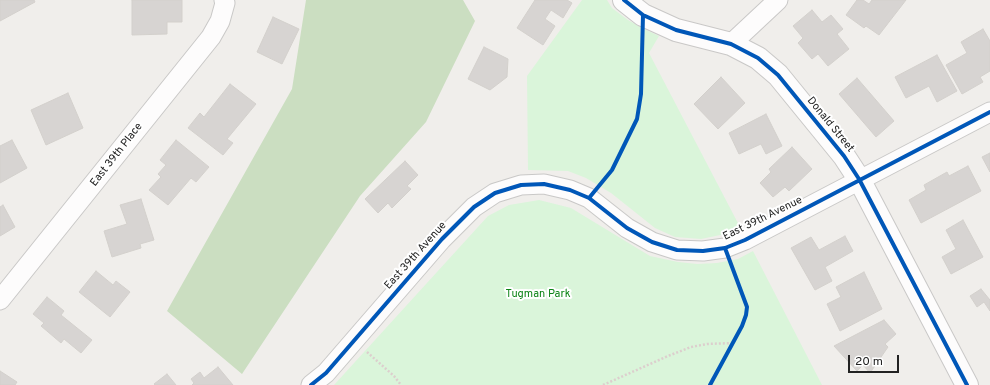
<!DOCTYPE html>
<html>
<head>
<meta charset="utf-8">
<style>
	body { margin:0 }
	#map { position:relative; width:990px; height:385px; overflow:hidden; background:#f0eeeb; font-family:Overpass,sans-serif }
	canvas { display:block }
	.scale { position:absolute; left:848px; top:355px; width:51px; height:18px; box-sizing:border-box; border:2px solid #222; border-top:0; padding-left:5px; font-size:12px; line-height:14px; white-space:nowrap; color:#222; -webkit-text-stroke:3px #fff; paint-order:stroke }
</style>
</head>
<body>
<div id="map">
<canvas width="990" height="385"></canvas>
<div class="scale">20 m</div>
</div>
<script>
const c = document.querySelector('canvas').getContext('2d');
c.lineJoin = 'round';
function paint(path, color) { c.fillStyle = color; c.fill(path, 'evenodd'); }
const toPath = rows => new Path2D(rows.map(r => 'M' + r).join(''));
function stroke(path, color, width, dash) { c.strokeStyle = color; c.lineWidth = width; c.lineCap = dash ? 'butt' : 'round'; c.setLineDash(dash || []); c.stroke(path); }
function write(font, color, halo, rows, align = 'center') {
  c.font = font + ' Overpass,sans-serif'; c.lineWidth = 4; c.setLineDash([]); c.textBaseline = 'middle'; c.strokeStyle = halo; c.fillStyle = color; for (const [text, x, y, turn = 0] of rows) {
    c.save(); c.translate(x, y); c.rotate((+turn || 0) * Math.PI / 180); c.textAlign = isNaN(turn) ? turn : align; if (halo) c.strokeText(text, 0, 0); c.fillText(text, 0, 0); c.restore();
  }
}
paint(toPath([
	[306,0,463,0,475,21,426,122,360,196,242,374,167,311,292,89]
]), '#cbdec1');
paint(toPath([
	[582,0,607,0,612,8,628,20,642,28,659,36,649,53,740,227,725,234,701,239,675,237,655,228,611,193,586,178,568,171,528,170,527,76],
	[539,200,571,208,650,256,678,262,697,264,717,263,738,259,753,251,822,385,334,385,488,216,509,205]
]), '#daf5da');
const building = toPath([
	[0,0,34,0,35,2,0,21,0,0],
	[132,0,182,0,182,22,167,22,167,34,132,35,132,0],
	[535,0,567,0,572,3,563,18,551,10,545,19,555,26,543,45,517,28,535,0],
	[857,0,863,0,869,4,872,0,906,0,879,35,866,26,864,28,846,15,857,0],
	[812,10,822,22,831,15,843,29,837,34,849,49,828,66,818,54,812,59,798,43,803,38,793,26,812,10],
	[273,17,299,29,282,64,257,52,273,17],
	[983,29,990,41,990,71,980,77,983,82,962,94,946,65,967,53,961,42,983,29],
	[484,47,508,59,507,77,490,90,468,79,484,47],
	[937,55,957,91,937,102,929,86,906,98,895,77,937,55],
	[721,77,745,103,718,129,694,104,721,77],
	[857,78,894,121,876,137,839,94,857,78],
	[230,84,256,104,227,139,233,143,223,155,188,128,200,113,204,117,230,84],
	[68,93,83,128,46,145,31,110,68,93],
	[766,114,782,146,766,154,761,144,739,154,729,133,766,114],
	[12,140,27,168,0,183,0,146,12,140],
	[176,140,209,167,196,182,191,178,168,205,149,190,161,177,158,174,166,165,160,160,176,140],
	[792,147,812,169,789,191,785,187,773,197,760,183,771,172,769,169,792,147],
	[990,153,990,172,982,157,990,153],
	[405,161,418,175,407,186,411,189,392,208,388,203,378,213,365,199,405,161],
	[968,166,981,191,921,223,909,200,926,190,924,185,947,172,949,176,968,166],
	[141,199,154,240,140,244,141,248,112,257,104,231,127,224,120,205,141,199],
	[3,205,15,227,0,236,0,207,3,205],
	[963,220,983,257,951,274,942,257,956,249,946,230,963,220],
	[845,236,853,251,825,267,832,281,815,290,791,248,811,237,819,250,845,236],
	[96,271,113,285,116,281,130,292,110,317,79,292,96,271],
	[864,272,882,309,840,331,827,304,841,297,836,287,864,272],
	[981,289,990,300,990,311,984,302,977,307,970,296,981,289],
	[47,297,64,311,61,315,92,340,81,353,64,339,61,343,41,326,44,323,33,314,47,297],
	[884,320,896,334,885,344,888,347,870,373,863,365,857,371,834,346,884,320],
	[218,367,233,385,192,385,194,383,191,379,200,372,204,378,218,367],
	[0,371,17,382,15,385,0,385,0,371],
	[167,374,176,385,155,385,154,384,167,374]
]);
paint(building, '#d7d4d2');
stroke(building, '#d3d0cc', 1);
const minor = toPath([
	[731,44,778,0],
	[0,300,211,37,220,21,225,3,224,0],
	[311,385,326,373,442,239,474,207,495,193,521,185,544,184,570,190,589,198,627,228,652,242,677,250,703,251,725,248,745,240,990,112]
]);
const tertiary = toPath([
	[624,0,643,15,676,30,731,44,758,58,778,75,844,156,859,179,967,385]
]);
stroke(minor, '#c9c8c7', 21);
stroke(tertiary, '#c9c8c7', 24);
stroke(toPath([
	[367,352,394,376,401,385],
	[603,385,668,356,691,347,707,344,733,343]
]), '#dccecd', 2.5, [2, 2]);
stroke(minor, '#fdfcfc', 19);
stroke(tertiary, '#fdfcfc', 22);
stroke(toPath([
	[624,0,643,15,676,30,731,44,758,58,778,75,844,156,859,179,967,385],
	[589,198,612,170,637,119,641,94,643,15],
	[311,385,326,373,442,239,474,207,495,193,521,185,544,184,570,190,589,198,627,228,652,242,677,250,703,251,725,248,745,240,990,112],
	[710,385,742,326,746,315,747,307,725,248]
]), '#0057b8', 4);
write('11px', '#222', '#fff', [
	["Donald Street",830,125,51],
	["East 39th Place",117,155,-52],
	["East 39th Avenue",763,219,-26],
	["East 39th Avenue",416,256,-48]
]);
write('11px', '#0c8416', '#fff', [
	["Tugman Park",538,295]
]);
</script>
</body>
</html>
